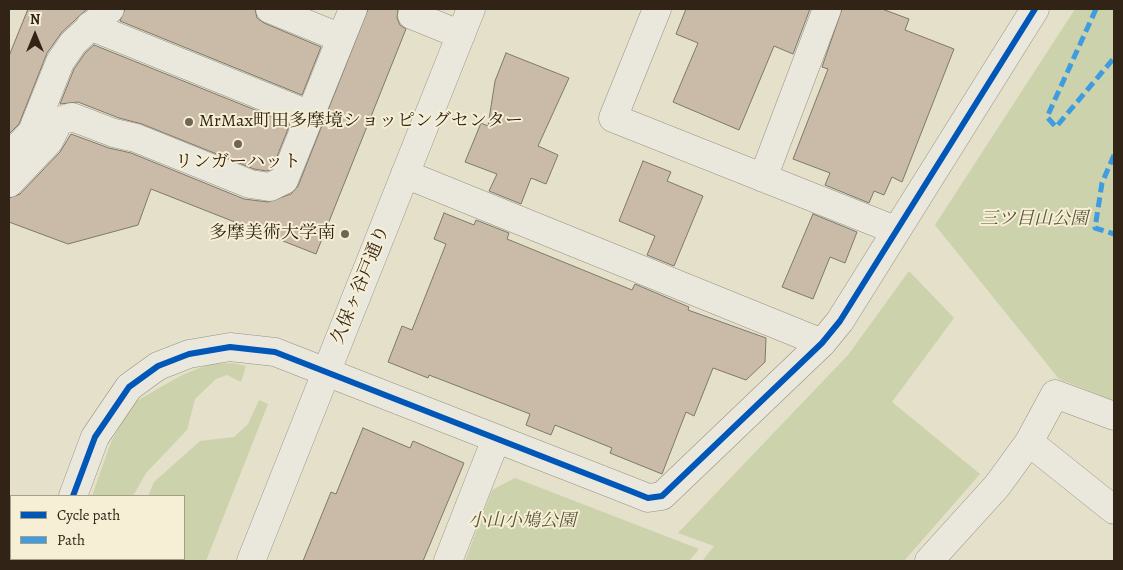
<!DOCTYPE html>
<html>
<head>
<meta charset="utf-8">
<style>
	body { margin:0 }
	#map { position:relative; width:1123px; height:570px; overflow:hidden; background:#e5e0ca; font-family:Alegreya,serif }
	canvas { display:block }
	.frame { position:absolute; inset:0; border:10px solid #312315; pointer-events:none }
	.legend { position:absolute; left:10px; top:495px; width:175px; height:65px; box-sizing:border-box; background:#f6efd5; border:1px solid #a79d88; margin:0; padding:6px 9px; list-style:none; font-size:15px; color:#312315 }
	.legend li { display:flex; align-items:center; gap:10px; height:25px }
	.legend b { width:25px; border:1px solid #a79d88 }
	.north { position:absolute; left:10px; top:10px; width:50px; height:50px; -webkit-text-stroke:4px #f6efd5; paint-order:stroke; rotate:0deg; font-size:14px; font-weight:700; line-height:20px; text-align:center; color:#312315 }
	.north::after { content:''; display:block; margin:auto; width:18px; height:22px; background:#312315; clip-path:polygon(50% 0,100% 100%,50% 72%,0 100%) }
</style>
</head>
<body>
<div id="map">
<canvas width="1123" height="570"></canvas>
<div class="frame"></div>
<ul class="legend">
<li><b style="height:6px;background:#0057b8"></b>Cycle path</li>
<li><b style="height:6px;background:#3e9cdf"></b>Path</li>
</ul>
<div class="north">N</div>
</div>
<script>
const c = document.querySelector('canvas').getContext('2d');
c.lineJoin = 'round';
function paint(path, color) { c.fillStyle = color; c.fill(path, 'evenodd'); }
const toPath = rows => new Path2D(rows.map(r => 'M' + r).join(''));
function stroke(path, color, width, dash) { c.strokeStyle = color; c.lineWidth = width; c.lineCap = dash ? 'butt' : 'round'; c.setLineDash(dash || []); c.stroke(path); }
function write(font, color, halo, rows, align = 'center') {
  c.font = font + ' Alegreya,"Noto Serif JP",serif'; c.lineWidth = 4; c.setLineDash([]); c.textBaseline = 'middle'; c.strokeStyle = halo; c.fillStyle = color; for (const [text, x, y, turn = 0] of rows) {
    c.save(); c.translate(x, y); c.rotate((+turn || 0) * Math.PI / 180); c.textAlign = isNaN(turn) ? turn : align; if (halo) c.strokeText(text, 0, 0); c.fillText(text, 0, 0); c.restore();
  }
}
paint(toPath([
	[1075,9,1114,9,1114,401,1059,379,935,225],
	[909,271,954,318,892,402,980,474,904,561,702,561,714,546,678,533,848,355],
	[233,363,246,366,241,382,227,375,216,379,195,399,187,430,146,473,133,496,92,496,111,442,133,403,182,375,210,364],
	[259,400,268,404,206,561,120,561,121,559,184,559,184,496,148,496,154,482,200,441,234,437,248,424],
	[515,478,699,549,689,561,465,561,492,490]
]), '#ccd2ac');
const building = toPath([
	[28,9,87,9,62,32,47,53,19,124,9,134,9,56,28,9],
	[125,9,255,9,257,18,264,23,321,47,302,95,120,21,125,9],
	[368,9,398,9,397,18,400,25,406,29,316,254,151,189,138,225,68,244,9,222,9,198,20,194,60,152,71,134,109,148,131,153,244,199,268,202,291,194,298,186,368,9],
	[686,9,810,9,793,54,774,46,739,130,673,102,698,43,676,34,686,9],
	[842,9,882,9,909,19,905,30,954,49,902,182,892,177,884,195,874,191,869,203,825,185,830,173,793,159,828,69,822,67,842,9],
	[94,45,290,124,272,169,267,171,254,169,142,124,119,118,78,102,60,104,74,69,85,53,94,45],
	[506,53,569,78,538,146,558,155,546,184,531,178,521,204,489,191,497,174,465,162,481,123,488,126,495,81,506,53],
	[643,161,671,172,667,181,703,196,674,266,647,255,655,236,619,221,643,161],
	[444,213,474,225,476,220,509,233,507,239,632,290,635,284,689,307,688,310,766,338,765,362,746,380,713,368,694,416,686,412,662,474,610,453,612,448,555,425,551,435,526,425,530,414,429,375,428,378,388,362,402,326,412,330,446,244,434,239,444,213],
	[813,214,857,232,845,263,830,257,813,299,782,287,813,214],
	[363,428,410,448,413,441,464,463,423,561,303,561,331,492,336,494,363,428]
]);
paint(building, '#c9bba8');
stroke(building, '#7d786b', 1);
const minor = toPath([
	[270,9,341,38],
	[657,9,613,118,895,230],
	[412,15,461,35],
	[90,26,310,115],
	[9,157,32,132,60,62,73,43,110,9],
	[405,174,822,343],
	[763,178,827,9],
	[9,183,49,141,59,121,72,117,114,133,136,138,250,184,270,187,284,180,353,9],
	[1029,442,1114,510],
	[73,496,95,437,129,387,158,366,189,354,230,347,275,352,633,492,648,498,662,496,822,343,840,321,1035,9],
	[49,561,50,559],
	[251,561,471,9],
	[448,561,496,439],
	[929,561,997,486,1029,442,1055,394,1114,416]
]);
stroke(minor, '#969184', 29);
stroke(minor, '#eae8dd', 28);
stroke(toPath([
	[1096,9,1047,117,1056,127,1114,58],
	[1114,155,1102,183,1095,228,1114,234]
]), '#3e9cdf', 5, [10, 5]);
stroke(toPath([
	[73,496,95,437,129,387,158,366,189,354,230,347,275,352,633,492,648,498,662,496,822,343,840,321,1035,9]
]), '#0057b8', 6);
for (const [x, y, r, color] of [
	[189,122,5,"#706554"],
	[238,144,5,"#706554"],
	[345,234,5,"#706554"]
]) { const dot = new Path2D(); dot.arc(x, y, r, 0, 2 * Math.PI); c.fillStyle = color; c.fill(dot); stroke(dot, '#f6efd5', 2); }
write('18px', '#312315', '#f6efd5', [
	["MrMax町田多摩境ショッピングセンター",199,122],
	["リンガーハット",238,163,"center"],
	["多摩美術大学南",335,234,"right"]
], 'left');
write('italic 18px', '#59543b', '#f6efd5', [
	["三ツ目山公園",1034,220],
	["小山小鳩公園",522,522]
]);
write('18px', '#312315', '#f6efd5', [
	["久保ヶ谷戸通り",361,285,-68]
]);
</script>
</body>
</html>
